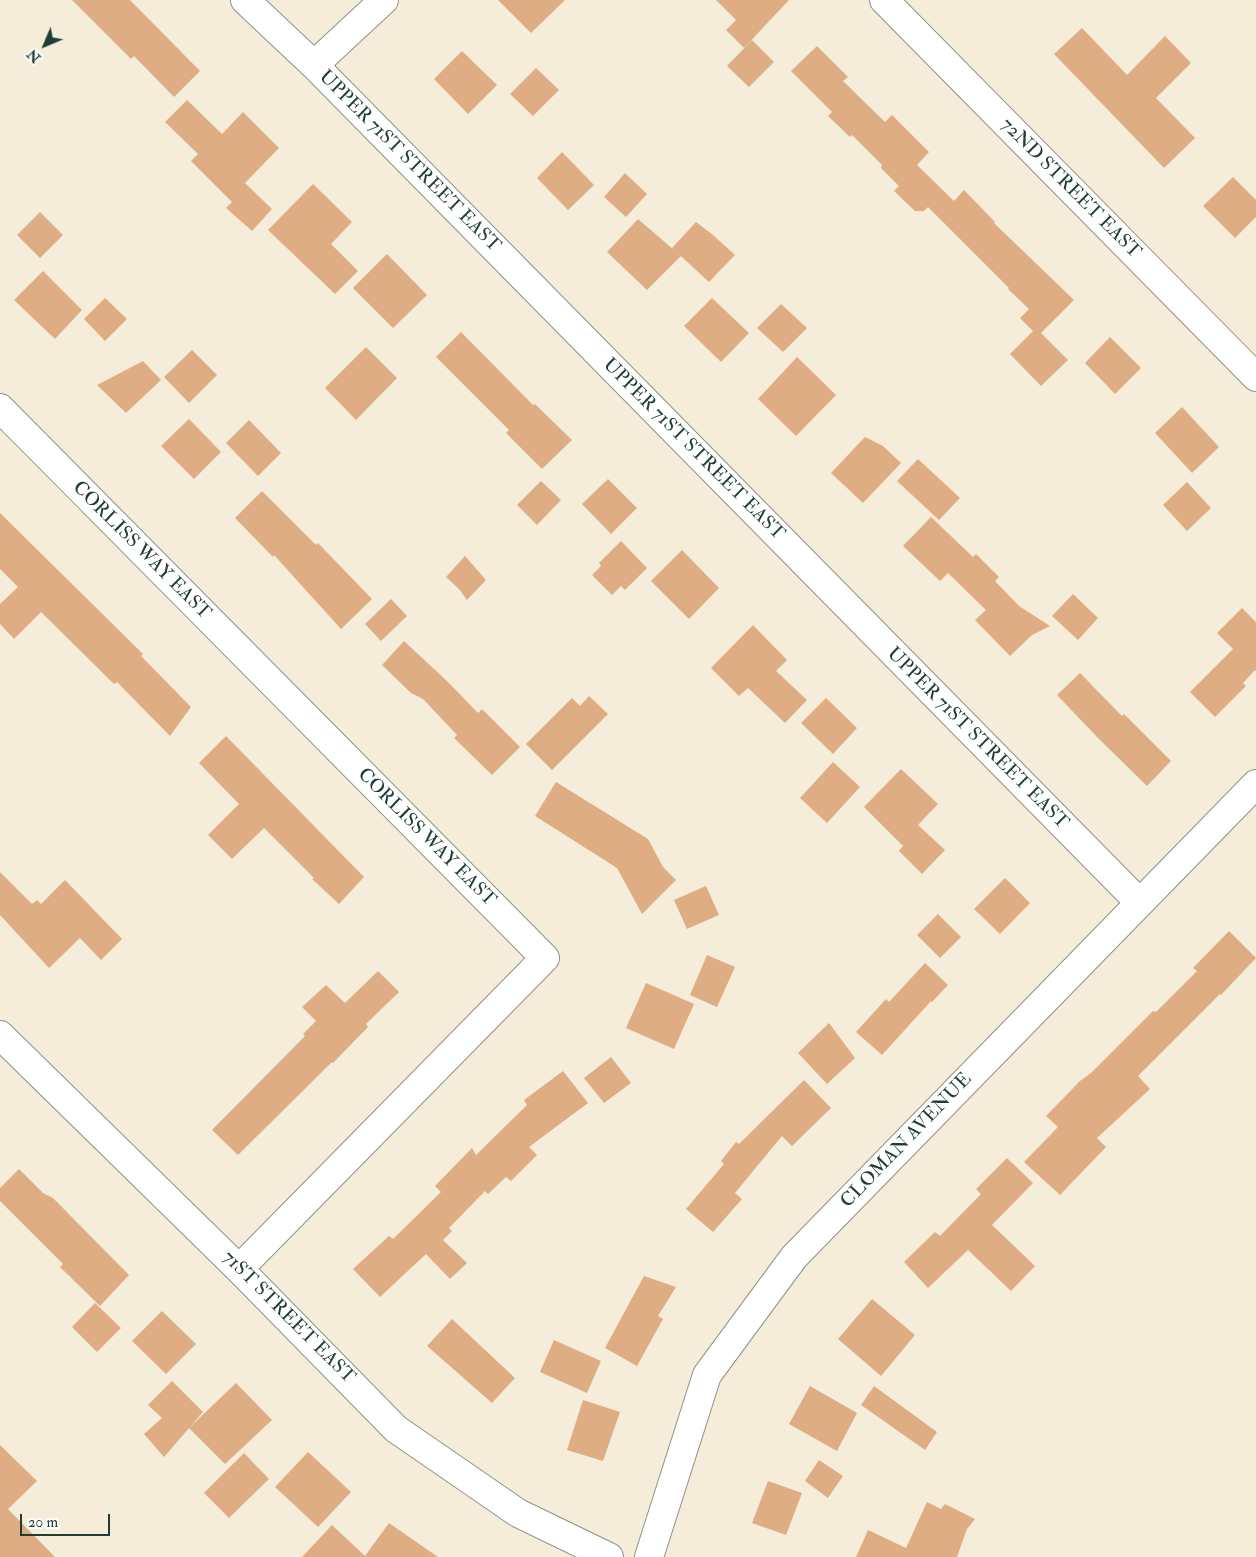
<!DOCTYPE html>
<html>
<head>
<meta charset="utf-8">
<style>
	body { margin:0 }
	#map { position:relative; width:1256px; height:1557px; overflow:hidden; background:#f5edda; font-family:"IM FELL Double Pica",serif }
	canvas { display:block }
	.north { position:absolute; left:20px; top:20px; width:50px; height:50px; -webkit-text-stroke:4px #fff; paint-order:stroke; rotate:225deg; font-size:14px; font-weight:700; line-height:20px; text-align:center; color:#1f3d34 }
	.north::after { content:''; display:block; margin:auto; width:18px; height:22px; background:#1f3d34; clip-path:polygon(50% 0,100% 100%,50% 72%,0 100%) }
	.scale { position:absolute; left:20px; top:1514px; width:90px; height:22px; box-sizing:border-box; border:2px solid #1f3d34; border-top:0; padding-left:6px; font-size:15px; line-height:18px; white-space:nowrap; color:#1f3d34; -webkit-text-stroke:4px #fff; paint-order:stroke }
</style>
</head>
<body>
<div id="map">
<canvas width="1256" height="1557"></canvas>
<div class="north">N</div>
<div class="scale">20 m</div>
</div>
<script>
const c = document.querySelector('canvas').getContext('2d');
c.lineJoin = 'round';
function paint(path, color) { c.fillStyle = color; c.fill(path, 'evenodd'); }
const toPath = rows => new Path2D(rows.map(r => 'M' + r).join(''));
function stroke(path, color, width, dash) { c.strokeStyle = color; c.lineWidth = width; c.lineCap = dash ? 'butt' : 'round'; c.setLineDash(dash || []); c.stroke(path); }
function write(font, color, halo, rows, align = 'center') {
  c.font = font + ' "IM FELL Double Pica",serif'; c.lineWidth = 4.5; c.setLineDash([]); c.textBaseline = 'middle'; c.strokeStyle = halo; c.fillStyle = color; for (const [text, x, y, turn = 0] of rows) {
    c.save(); c.translate(x, y); c.rotate((+turn || 0) * Math.PI / 180); c.textAlign = isNaN(turn) ? turn : align; if (halo) c.strokeText(text, 0, 0); c.fillText(text, 0, 0); c.restore();
  }
}
paint(toPath([
	[72,0,130,0,200,71,174,97,134,56,131,59],
	[498,0,565,0,531,33],
	[716,0,789,0,744,48,726,30,736,20],
	[1082,28,1127,75,1165,36,1191,63,1156,98,1195,138,1164,168,1054,54],
	[752,40,774,62,749,87,727,66],
	[817,46,848,77,843,81,885,122,892,115,929,152,917,165,954,201,964,190,995,222,994,223,1074,300,1041,333,1068,360,1041,386,1010,354,1033,331,1020,318,1029,309,1008,289,1009,288,928,207,924,211,915,211,894,191,899,186,881,168,882,165,852,135,850,137,828,116,832,112,791,71],
	[462,51,497,85,468,114,434,79],
	[536,68,559,90,533,116,510,94],
	[187,100,222,134,243,112,279,148,245,183,272,209,252,231,226,208,232,202,191,161,198,154,165,122],
	[562,152,594,185,568,210,537,178],
	[625,173,647,194,626,217,604,197],
	[1233,177,1256,200,1256,217,1235,238,1203,206],
	[313,184,352,222,331,244,358,271,335,294,268,230],
	[40,212,63,235,40,258,17,235],
	[638,219,681,256,647,290,607,252],
	[696,222,713,235,735,255,709,282,672,248],
	[387,254,427,295,393,328,353,288],
	[43,271,82,310,55,339,14,300],
	[105,298,127,319,105,341,84,319],
	[712,298,749,333,721,362,684,326],
	[781,304,807,328,783,352,757,328],
	[461,332,533,405,535,404,572,440,542,469,506,433,509,430,436,357],
	[1110,337,1141,368,1115,394,1085,363],
	[366,347,397,378,356,420,325,388],
	[192,350,217,375,189,403,164,377],
	[797,357,836,395,796,436,758,399],
	[143,361,161,380,126,413,97,385],
	[1182,407,1219,447,1192,473,1155,433],
	[189,419,221,452,194,479,161,446],
	[249,420,281,453,258,476,226,443],
	[865,437,883,446,901,463,863,503,831,473],
	[918,459,960,498,939,520,897,481],
	[608,479,637,508,611,534,582,504],
	[541,481,561,500,537,525,517,505],
	[1187,482,1211,508,1187,531,1163,505],
	[262,491,316,545,318,543,372,599,341,629,274,555,273,557,235,518],
	[0,513,143,654,141,656,191,707,170,736,117,682,114,684,41,612,14,639,0,624,0,604,18,587,0,569],
	[931,517,973,557,976,554,999,577,995,581,1019,606,1050,626,1032,635,1010,656,975,620,986,610,948,573,940,581,903,546],
	[621,541,647,568,625,590,621,586,612,595,592,575,601,566,599,563],
	[682,550,719,588,689,619,651,581],
	[465,556,486,580,467,600,459,589,446,577],
	[1073,594,1098,618,1078,640,1052,616],
	[391,599,407,616,381,641,365,624],
	[1242,608,1256,622,1256,671,1255,670,1243,683,1246,686,1215,717,1190,692,1233,649,1217,633],
	[753,625,787,660,776,671,807,700,785,723,748,688,739,696,711,668],
	[404,641,448,682,478,713,482,709,520,747,492,775,454,738,457,735,423,699,411,693,382,665],
	[1080,673,1122,716,1124,714,1171,761,1147,786,1099,739,1057,695],
	[589,696,608,714,552,770,526,744,572,698,580,706],
	[826,698,857,728,833,754,801,723],
	[226,736,364,877,339,904,312,879,314,878,264,828,232,859,208,835,239,804,199,763],
	[833,762,860,787,827,823,800,798],
	[901,769,938,804,918,825,945,850,922,874,899,851,903,846,864,807],
	[556,782,648,839,663,867,676,880,642,914,617,868,535,816],
	[0,872,32,904,37,900,41,904,65,880,122,939,101,960,80,938,49,968,0,915],
	[1005,878,1030,903,1000,934,974,909],
	[706,886,719,915,687,929,674,900],
	[938,914,961,937,940,958,917,935],
	[1229,931,1256,958,1221,995,1220,994,1138,1076,1150,1089,1097,1138,1106,1147,1060,1195,1024,1162,1058,1127,1046,1116,1080,1081,1091,1073,1153,1011,1156,1012,1197,971,1193,968],
	[707,955,735,967,717,1007,690,995],
	[925,963,948,985,932,1002,931,1001,882,1055,856,1032,886,999,889,1002],
	[378,971,399,992,366,1024,368,1027,333,1063,332,1062,238,1155,212,1130,305,1036,303,1034,316,1021,302,1007,326,985,345,1003],
	[646,983,694,1004,674,1049,626,1028],
	[829,1023,855,1058,827,1084,798,1053],
	[611,1057,631,1083,604,1103,584,1078],
	[563,1071,588,1103,529,1147,537,1155,511,1181,506,1177,488,1194,485,1191,449,1228,452,1231,443,1240,467,1263,450,1279,426,1254,380,1297,353,1269,389,1236,393,1239,441,1192,435,1186,472,1148,476,1155,527,1105,524,1100],
	[804,1080,831,1108,792,1146,782,1136,735,1193,742,1199,713,1232,686,1209,724,1164,721,1161,736,1142,739,1144],
	[1007,1158,1033,1183,992,1225,1035,1266,1011,1291,968,1250,928,1288,904,1262,935,1232,940,1236,981,1194,976,1189],
	[19,1169,43,1193,53,1198,129,1275,100,1306,60,1267,63,1264,0,1201,0,1188],
	[644,1276,676,1287,658,1316,663,1319,637,1366,605,1348],
	[872,1299,915,1335,881,1376,838,1339],
	[95,1303,121,1328,97,1352,72,1327],
	[162,1311,196,1344,166,1374,132,1341],
	[452,1319,515,1378,492,1403,427,1346],
	[554,1340,601,1361,587,1393,540,1372],
	[172,1381,203,1412,164,1457,144,1434,162,1418,148,1405],
	[236,1383,272,1420,225,1464,189,1428],
	[810,1386,857,1413,837,1451,789,1424],
	[874,1386,937,1432,925,1450,861,1405],
	[583,1400,620,1412,603,1461,567,1450],
	[0,1445,37,1481,8,1509,55,1557,0,1557],
	[308,1452,351,1492,318,1527,275,1487],
	[244,1453,269,1479,229,1518,204,1493],
	[819,1460,843,1476,828,1498,805,1481],
	[768,1481,802,1493,786,1535,752,1523],
	[927,1502,941,1509,945,1504,975,1519,967,1529,957,1557,856,1557,868,1530,906,1548],
	[389,1523,438,1557,302,1557,332,1525,365,1556]
]), '#dead83');
const street = toPath([
	[245,0,314,65,1139,902],
	[884,0,1256,377],
	[314,65,384,0],
	[0,408,545,958,239,1269],
	[0,1035,239,1269,396,1429,518,1513,609,1557],
	[649,1557,707,1375,794,1257,1256,784]
]);
stroke(street, '#8a9587', 30);
stroke(street, '#fff', 28);
write('19px', '#1f3d34', '#fff', [
	["UPPER 71ST STREET EAST",409,162,45],
	["72ND STREET EAST",1070,189,45],
	["UPPER 71ST STREET EAST",693,450,45],
	["CORLISS WAY EAST",141,551,45],
	["UPPER 71ST STREET EAST",977,739,45],
	["CORLISS WAY EAST",426,838,45],
	["CLOMAN AVENUE",907,1141,-46],
	["71ST STREET EAST",288,1318,45]
]);
</script>
</body>
</html>
